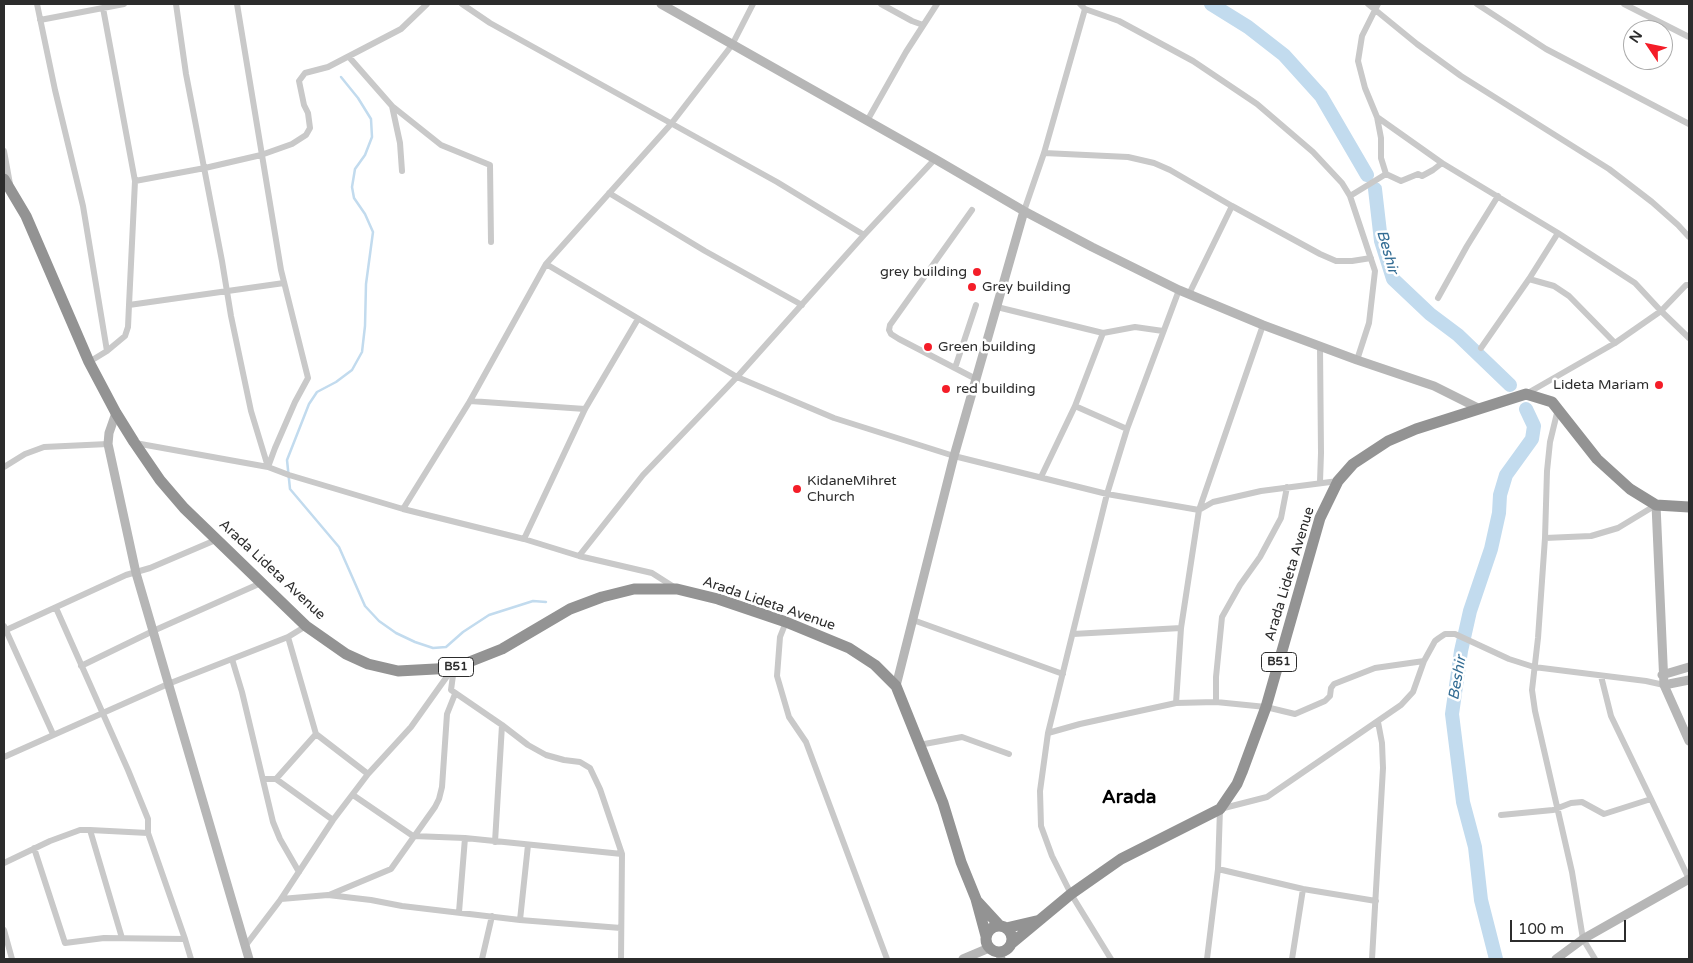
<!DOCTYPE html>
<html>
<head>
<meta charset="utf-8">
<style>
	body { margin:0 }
	#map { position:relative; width:1693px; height:963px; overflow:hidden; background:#fff; font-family:"Varela Round",sans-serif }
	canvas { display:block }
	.frame { position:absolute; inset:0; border:5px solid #2c2c2c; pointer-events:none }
	.north { position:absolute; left:1623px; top:20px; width:50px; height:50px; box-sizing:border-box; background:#fff; border:1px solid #ababab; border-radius:50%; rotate:304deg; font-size:14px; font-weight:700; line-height:20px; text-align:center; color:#2c2c2c }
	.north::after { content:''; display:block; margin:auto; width:18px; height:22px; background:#f41d28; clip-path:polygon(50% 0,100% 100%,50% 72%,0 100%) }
	.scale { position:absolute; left:1510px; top:920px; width:116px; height:22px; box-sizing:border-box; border:2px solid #2c2c2c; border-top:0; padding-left:6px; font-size:15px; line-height:18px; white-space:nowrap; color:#2c2c2c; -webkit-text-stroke:4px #fff; paint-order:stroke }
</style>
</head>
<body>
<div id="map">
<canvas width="1693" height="963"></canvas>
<div class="frame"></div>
<div class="north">N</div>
<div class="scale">100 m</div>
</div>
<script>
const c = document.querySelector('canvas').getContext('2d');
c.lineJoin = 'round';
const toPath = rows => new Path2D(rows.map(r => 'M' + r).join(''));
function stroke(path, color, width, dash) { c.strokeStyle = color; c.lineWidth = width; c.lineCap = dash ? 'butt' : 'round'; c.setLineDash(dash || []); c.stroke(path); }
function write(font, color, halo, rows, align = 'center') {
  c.font = font + ' "Varela Round",sans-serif'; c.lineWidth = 5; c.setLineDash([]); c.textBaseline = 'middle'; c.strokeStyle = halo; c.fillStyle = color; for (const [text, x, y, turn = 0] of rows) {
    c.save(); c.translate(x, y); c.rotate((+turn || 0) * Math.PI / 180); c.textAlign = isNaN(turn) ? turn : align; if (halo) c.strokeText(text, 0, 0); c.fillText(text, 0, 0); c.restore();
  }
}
stroke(toPath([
	[341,77,358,98,371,119,372,137,365,155,355,169,352,187,354,198,365,214,373,232,366,284,365,326,362,352,352,370,336,382,317,392,309,404,287,460,290,489,339,547,365,606,379,621,396,633,415,642,433,648,446,647,463,632,489,615,533,601,546,602]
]), '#c2dbee', 2.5);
stroke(toPath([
	[1211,4,1248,27,1284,55,1321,96,1367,175],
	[1375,189,1381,241,1393,279,1430,314,1458,335,1510,385],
	[1496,959,1481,900,1475,847,1463,802,1452,714,1461,651,1470,611,1491,549,1499,513,1500,495,1506,475,1532,439,1534,426,1526,409]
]), '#c2dbee', 14);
stroke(toPath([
	[37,4,55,90,83,206,107,351],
	[176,4,186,74,222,261,231,316,251,411,268,467,275,448,295,402,308,378,281,270,237,4],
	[462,4,490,23,777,182,864,235],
	[881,4,912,21,923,25],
	[1080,4,1085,9,1119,21,1193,61,1257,104,1313,152,1342,183,1350,196,1375,271,1369,323,1357,360],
	[1368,4,1417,44,1461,76,1609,169,1652,202,1678,225,1689,237],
	[1378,4,1362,36,1358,61,1365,88,1377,117,1381,138,1381,158,1386,174,1401,181,1418,174,1422,176,1433,170,1442,163],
	[1477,4,1546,49,1689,124],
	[1624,4,1689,37],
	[103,8,135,181,129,305],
	[40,20,124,4],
	[349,57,392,106,400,143,402,171],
	[392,106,441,145,490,165,491,242],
	[1377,117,1442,163,1558,233,1635,283,1661,311,1689,338],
	[867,121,906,52,937,4],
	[4,151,10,184],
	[1044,153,1128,157,1154,163,1170,170,1232,206,1320,254,1336,261,1352,261,1371,258],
	[135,181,205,168,261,155,292,144,306,135,310,128,308,113,304,105,299,81,305,73,328,67,401,29,427,4],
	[609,193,705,251,802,305],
	[1350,196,1386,174],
	[972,210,890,325,889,330,891,334,899,339,976,379],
	[1024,211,1044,153,1085,9],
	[546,264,737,377,834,418,954,456,1107,494,1199,510,1213,502,1261,491,1338,481],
	[1529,279,1554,286,1569,296,1615,343],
	[1189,294,1232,206],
	[1438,298,1467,246,1498,196],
	[997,307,1103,333,1135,327,1163,331],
	[1481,348,1529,279,1558,233],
	[89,362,107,351,125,336,128,327,129,305,284,283],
	[955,368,976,305],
	[1526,394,1615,343,1661,311,1686,285,1689,285],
	[470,401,585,409],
	[1075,406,1127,429],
	[1558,409,1550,442,1547,471,1545,538,1538,638,1532,690,1535,711,1572,872,1583,939,1595,959],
	[135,443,268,467,289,475,403,509,524,539,579,556,652,573,674,587],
	[4,467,25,454,44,447,108,444],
	[1041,477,1075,406,1103,333],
	[1320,482,1321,453,1320,347],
	[403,509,470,401,546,264,671,124,732,45,753,4],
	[1545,538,1591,536,1618,528,1656,505],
	[524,539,585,409,638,319],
	[579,556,643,475,737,377,864,235,935,159],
	[56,608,128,770,148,819,148,833,185,939],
	[913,620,1063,674],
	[786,622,780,637,777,676,789,717,806,742,887,959],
	[4,626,53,734],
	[4,631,126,575,150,568,218,539],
	[1073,634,1181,628],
	[288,637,316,734,368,774],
	[232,659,242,692,273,822,280,839,299,872],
	[81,666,153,631,261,583],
	[454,668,451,690,502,725,528,745,546,755,564,760,580,762,590,768,600,789,622,854,621,959],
	[1601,676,1611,716,1651,799],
	[1216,702,1216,677,1222,617,1240,585,1260,557,1281,518,1287,487],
	[1176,703,1181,628,1199,510,1263,325],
	[1048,733,1080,724,1176,703,1216,702,1266,707,1295,714,1325,701,1330,696,1331,688,1334,684,1375,668,1424,661],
	[919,745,962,737,1009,754],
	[4,757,168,684,288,637,306,626],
	[264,779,276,779,333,820],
	[276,779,316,734],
	[353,795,413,836,465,838,622,854],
	[1501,815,1553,810,1571,803,1582,802,1604,814,1651,799,1689,879],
	[495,842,502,725],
	[34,848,65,943,104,938,185,939,191,959],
	[4,863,50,841,80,830,90,830],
	[1218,869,1303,889,1376,901],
	[329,895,391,869,435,807,439,799,442,787,447,714,455,694],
	[281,899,328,895,371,900,402,906,520,920,621,928],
	[459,912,465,838],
	[520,920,528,845],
	[4,930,12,959],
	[122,938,90,830,148,833],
	[246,945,281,899,333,820,368,774,411,727,453,668],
	[482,959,492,916],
	[1111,959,1071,894,1052,856,1041,826,1040,791,1048,733,1107,494,1127,429,1179,290],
	[1207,959,1218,869,1220,809,1267,797,1401,705,1413,692,1424,661,1435,641,1439,638,1445,634,1455,634,1509,659,1534,667,1646,681,1664,685],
	[1292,959,1303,889],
	[1372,959,1383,768,1382,743,1378,722]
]), '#c9c9c9', 6);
stroke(toPath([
	[661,4,935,159,1024,211,1092,247,1179,290,1263,325,1357,360,1434,386,1478,408],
	[116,413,109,433,108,444,136,573,249,959],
	[1656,505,1664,685,1689,741],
	[1662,675,1689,667],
	[1664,685,1689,680],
	[896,686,954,456,1024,211],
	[1000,953,1001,959],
	[963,959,989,948],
	[1556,959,1583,939,1689,879]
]), '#b6b6b6', 9);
stroke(toPath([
	[4,179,26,216,89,362,116,413,134,442,160,480,184,508,306,626,346,654,368,664,398,671,454,668,502,649,570,609,602,597,634,589,677,589,718,599,786,622,849,648,875,665,896,686,943,803,961,862,976,899,986,936],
	[977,901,1000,926],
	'986 939a13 13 0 1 1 26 0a13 13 0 1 1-26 0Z',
	[1006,928,1036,921],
	[1012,943,1071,894,1121,859,1220,809,1237,784,1242,772,1266,707,1320,518,1338,481,1353,464,1388,441,1416,429,1526,394,1552,402,1597,459,1630,489,1656,505,1689,507]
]), '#939393', 11);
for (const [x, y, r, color] of [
	[977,272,5,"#f41d28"],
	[972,287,5,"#f41d28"],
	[928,347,5,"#f41d28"],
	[1659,385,5,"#f41d28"],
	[946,389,5,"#f41d28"],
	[797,489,5,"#f41d28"]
]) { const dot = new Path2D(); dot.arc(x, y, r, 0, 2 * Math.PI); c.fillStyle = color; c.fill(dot); stroke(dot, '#fff', 2); }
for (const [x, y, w] of [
	[1279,662,35],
	[456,667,35]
]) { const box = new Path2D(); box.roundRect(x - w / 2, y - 9.5, w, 19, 4); c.fillStyle = '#fff'; c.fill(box); stroke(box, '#2c2c2c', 1); }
write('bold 12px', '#2c2c2c', null, [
	["B51",1279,662],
	["B51",456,667]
]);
write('14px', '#2c2c2c', '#fff', [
	["grey building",967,272,"right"],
	["Grey building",982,287],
	["Green building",938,347],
	["Lideta Mariam",1649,385,"right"],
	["red building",956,389],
	["KidaneMihret",807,481],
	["Church",807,497]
], 'left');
write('14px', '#2c2c2c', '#fff', [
	["Arada Lideta Avenue",272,570,43],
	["Arada Lideta Avenue",1290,574,-73],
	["Arada Lideta Avenue",769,604,19]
]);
write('italic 15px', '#346d94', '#fff', [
	["Beshir",1387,252,74],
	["Beshir",1458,678,-80]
]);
write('bold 19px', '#000', '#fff', [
	["Arada",1129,798]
]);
</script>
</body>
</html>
